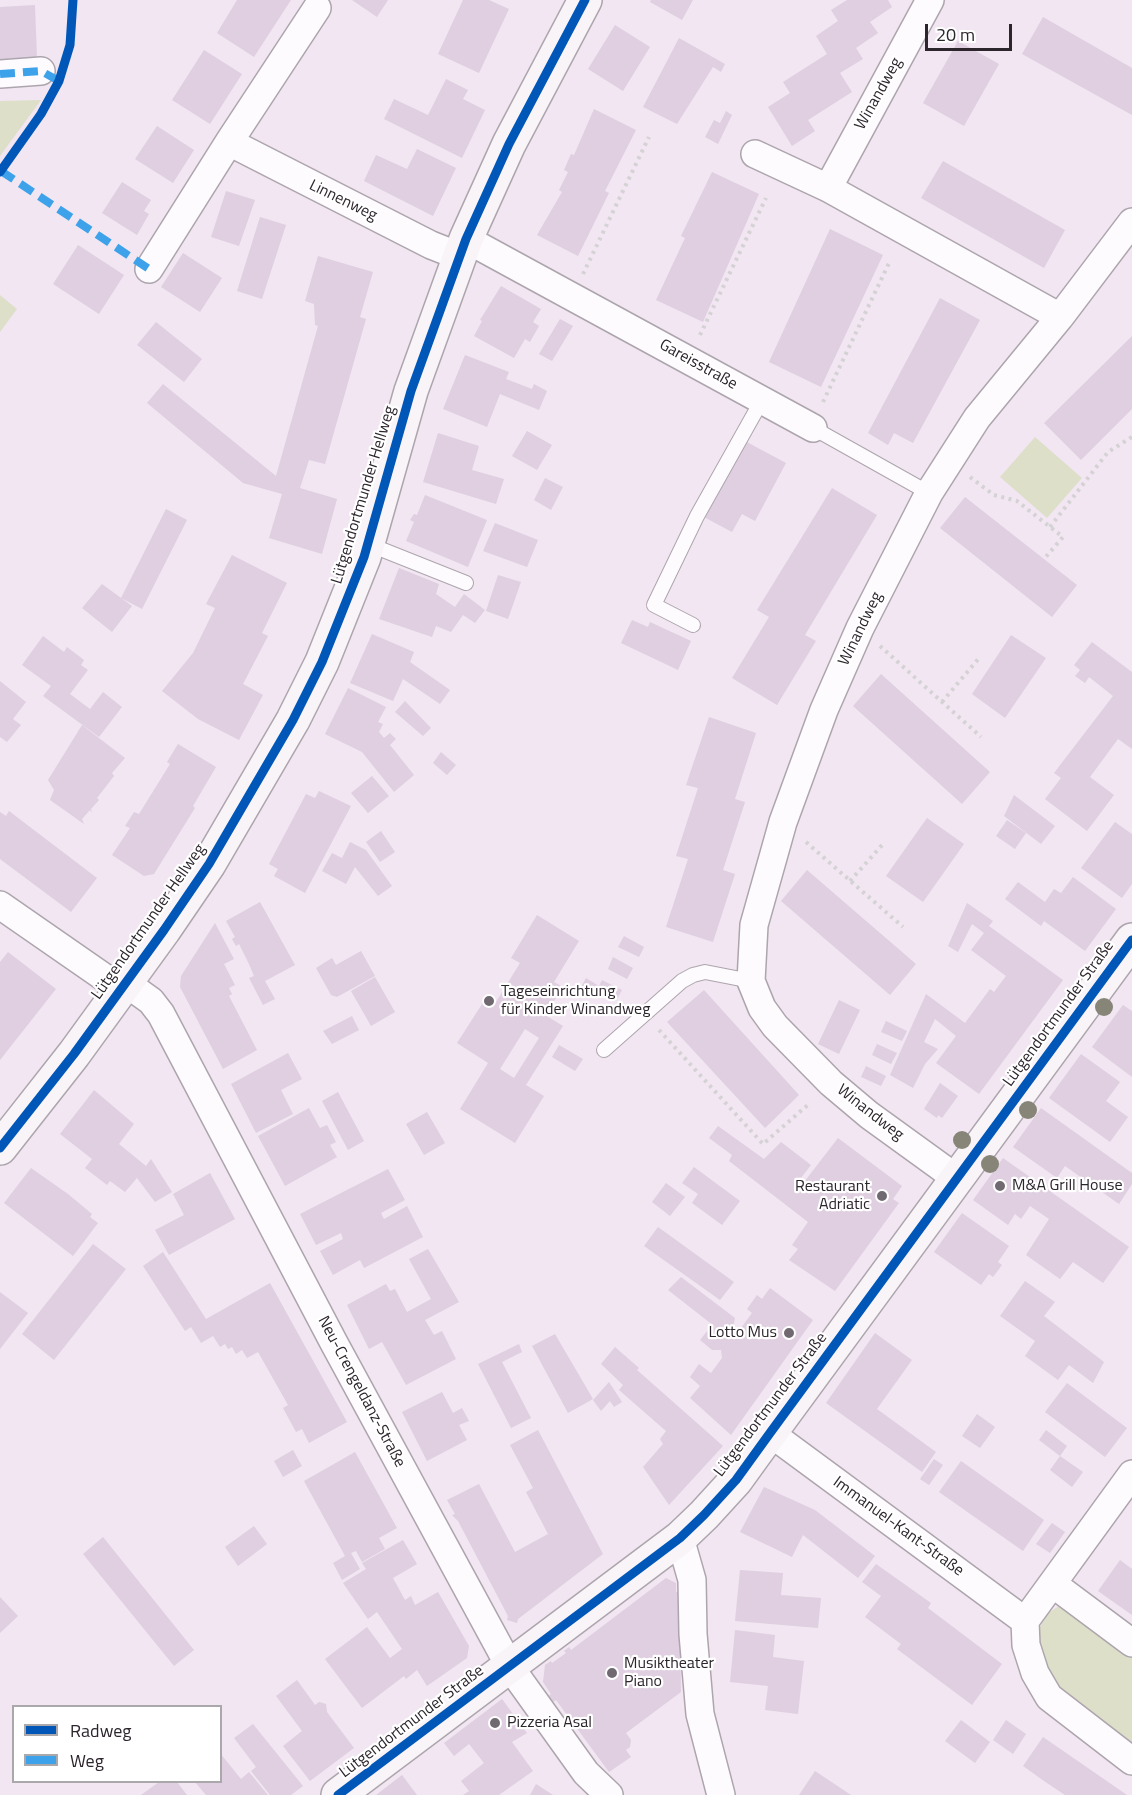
<!DOCTYPE html>
<html>
<head>
<meta charset="utf-8">
<style>
	body { margin:0 }
	#map { position:relative; width:1132px; height:1795px; overflow:hidden; background:#f1e6f1; font-family:"Titillium Web",sans-serif }
	canvas { display:block }
	.legend { position:absolute; left:12px; top:1705px; width:210px; height:78px; box-sizing:border-box; background:#fff; border:2px solid #aba8ab; margin:0; padding:8px 10px; list-style:none; font-size:18px; color:#2c252c }
	.legend li { display:flex; align-items:center; gap:12px; height:30px }
	.legend b { width:30px; border:2px solid #aba8ab }
	.scale { position:absolute; left:925px; top:24px; width:87px; height:27px; box-sizing:border-box; border:3px solid #2c252c; border-top:0; padding-left:8px; font-size:18px; line-height:21px; white-space:nowrap; color:#2c252c; -webkit-text-stroke:4px #fff; paint-order:stroke }
</style>
</head>
<body>
<div id="map">
<canvas width="1132" height="1795"></canvas>
<ul class="legend">
<li><b style="height:8px;background:#0057b8"></b>Radweg</li>
<li><b style="height:8px;background:#3ea2eb"></b>Weg</li>
</ul>
<div class="scale">20 m</div>
</div>
<script>
const c = document.querySelector('canvas').getContext('2d');
c.lineJoin = 'round';
function paint(path, color) { c.fillStyle = color; c.fill(path, 'evenodd'); }
const toPath = rows => new Path2D(rows.map(r => 'M' + r).join(''));
function stroke(path, color, width, dash) { c.strokeStyle = color; c.lineWidth = width; c.lineCap = dash ? 'butt' : 'round'; c.setLineDash(dash || []); c.stroke(path); }
function write(font, color, halo, rows, align = 'center') {
  c.font = font + ' "Titillium Web",sans-serif'; c.lineWidth = 4.5; c.setLineDash([]); c.textBaseline = 'middle'; c.strokeStyle = halo; c.fillStyle = color; for (const [text, x, y, turn = 0] of rows) {
    c.save(); c.translate(x, y); c.rotate((+turn || 0) * Math.PI / 180); c.textAlign = isNaN(turn) ? turn : align; if (halo) c.strokeText(text, 0, 0); c.fillText(text, 0, 0); c.restore();
  }
}
paint(toPath([
	[41,100,0,156,0,101],
	[0,295,17,309,0,332],
	[1035,437,1082,478,1047,518,1000,477],
	[1059,1606,1076,1611,1132,1653,1132,1753,1057,1695,1035,1652,1039,1629,1048,1613]
]), '#dddfc9');
paint(toPath([
	[237,0,291,0,254,57,217,33],
	[352,0,388,0,377,17],
	[463,0,489,0,509,9,479,73,438,54],
	[651,0,693,0,682,20,650,2],
	[847,0,888,0,892,7,870,22,878,33,856,48,863,59,840,73,852,92,808,120,815,131,792,146,768,107,790,93,783,82,827,54,816,36,838,21,831,10],
	[35,5,37,58,0,60,0,7],
	[1043,17,1132,68,1132,115,1022,54],
	[615,25,650,47,623,91,588,69],
	[679,38,725,64,721,72,713,67,677,124,643,107],
	[958,41,999,64,964,126,923,103],
	[204,50,242,74,210,124,172,100],
	[446,79,468,90,463,99,485,110,462,158,384,119,394,99,428,115],
	[594,109,636,130,605,191,609,193,578,256,537,235,562,192,559,190,568,172,564,170,571,154,574,155],
	[726,111,732,115,718,144,705,137,714,120,720,123],
	[157,126,194,150,173,183,135,159],
	[417,149,456,168,433,216,364,181,376,155,407,169],
	[943,161,1065,230,1044,268,921,198],
	[712,172,759,194,703,322,656,300,685,238,681,236],
	[122,182,151,200,144,211,149,214,137,235,102,213],
	[226,191,255,200,239,246,211,237],
	[260,217,286,225,262,299,237,291],
	[830,229,883,255,821,387,769,362],
	[78,245,124,275,99,314,53,284],
	[183,253,222,278,200,312,161,287],
	[318,256,373,272,360,317,366,319,325,464,309,460,300,488,337,499,322,554,269,538,282,494,243,483,147,403,163,384,276,476,318,326,315,325,314,304,305,301],
	[501,286,541,309,533,322,539,326,530,342,525,339,514,358,474,336,482,321,480,320],
	[940,298,980,320,913,443,894,433,888,445,868,433],
	[560,319,573,326,552,361,539,354],
	[156,322,202,359,184,382,137,345],
	[1132,336,1132,409,1081,460,1044,423],
	[465,355,509,372,506,379,532,389,534,384,547,391,539,410,500,394,487,427,443,409],
	[527,431,552,445,537,470,512,456],
	[438,433,479,446,472,470,504,479,496,504,423,482],
	[743,440,786,463,755,521,742,514,732,532,702,516],
	[545,478,563,487,551,510,534,500],
	[832,488,877,515,805,635,816,641,777,705,732,678,769,617,757,610],
	[425,495,487,520,468,567,406,541,414,522,410,520,414,514,417,515],
	[965,497,1077,585,1052,617,940,528],
	[166,509,187,520,142,609,121,598],
	[495,523,538,540,527,567,483,551],
	[232,555,287,583,262,633,268,636,243,684,263,695,239,740,198,719,162,691,193,653,215,608,206,604],
	[399,568,439,584,436,594,455,607,464,594,485,610,475,623,463,615,451,632,436,626,432,637,379,619],
	[498,575,521,582,508,619,486,611],
	[102,584,132,606,112,632,82,608],
	[632,620,648,627,650,622,691,641,678,670,621,643],
	[372,634,414,652,410,662,450,690,440,704,403,679,393,701,350,683],
	[1011,635,1046,658,1005,718,972,694],
	[43,636,64,652,67,647,84,660,81,665,88,670,70,694,90,709,103,692,122,707,99,737,43,696,51,686,22,665],
	[1092,642,1132,672,1132,749,1118,739,1090,777,1114,795,1087,831,1045,799,1061,778,1054,773,1113,696,1089,677,1085,683,1075,676,1080,670,1074,665],
	[881,674,990,772,962,804,853,706],
	[0,681,26,702,13,719,21,725,7,742,0,737],
	[348,688,386,707,378,722,383,724,379,732,384,738,390,733,396,739,390,745,414,775,394,792,362,752,325,734],
	[405,701,431,728,423,736,395,712],
	[709,717,756,733,735,799,745,802,723,870,735,874,713,942,666,927,688,859,676,856,698,788,686,785],
	[82,725,125,758,112,773,114,776,97,798,99,800,91,809,92,813,90,810,82,819,84,824,50,800,54,790,48,780],
	[178,744,216,767,193,806,195,808,154,874,144,876,112,855,130,828,125,826,134,812,139,814,170,764,167,762],
	[441,752,456,765,447,775,433,763],
	[372,776,389,796,368,813,351,793],
	[319,791,351,806,305,893,274,876,278,869,269,864,306,794,315,798],
	[1014,795,1055,826,1041,844,1004,816],
	[9,811,97,878,71,912,0,859,0,812,6,816],
	[927,818,964,844,923,902,886,876],
	[1007,820,1026,833,1015,849,996,836],
	[1115,822,1132,834,1132,884,1122,898,1081,868],
	[381,831,395,852,380,862,366,842],
	[350,842,366,850,392,886,378,896,355,867,346,884,322,871,332,853,342,858],
	[807,870,916,964,890,995,781,901],
	[1073,877,1116,909,1085,951,1044,921,1041,926,1005,899,1018,882,1045,902,1054,889,1061,893],
	[260,902,295,965,265,981,275,999,263,1005,249,978,254,976,249,964,239,944,236,946,232,939,235,937,226,921],
	[967,903,993,921,989,926,1063,980,979,1094,936,1063,956,1036,935,1019,924,1042,938,1049,925,1064,913,1088,890,1075,926,994,965,1023,990,989,994,992,1006,976,971,950,984,933,972,924,958,952,948,946],
	[537,915,579,941,554,982,563,987,545,1015,563,1026,526,1085,544,1096,515,1143,460,1109,488,1063,457,1043,484,1001,493,1007,520,963,511,958],
	[525,1029,539,1038,514,1078,500,1069],
	[215,923,234,959,224,964,235,985,229,988,232,994,229,996,257,1050,223,1069,180,987,181,976],
	[624,936,644,947,639,957,618,947],
	[361,951,375,976,337,997,331,995,316,968,332,958,336,965],
	[8,952,56,989,0,1060,0,962],
	[613,957,633,968,627,979,608,969],
	[375,977,395,1012,371,1026,351,991],
	[586,978,599,986,602,980,622,990,616,1001,595,990,591,998,579,991],
	[704,990,799,1095,765,1128,667,1022],
	[839,1000,860,1010,839,1054,818,1044],
	[1123,1005,1132,1011,1132,1077,1092,1047],
	[352,1016,359,1030,332,1044,323,1031],
	[886,1021,907,1031,902,1041,881,1032],
	[877,1044,897,1053,891,1064,872,1055],
	[559,1045,583,1059,575,1071,552,1057],
	[288,1053,302,1079,281,1090,293,1114,256,1133,231,1084],
	[1081,1054,1120,1082,1106,1101,1128,1117,1110,1142,1049,1098],
	[866,1066,886,1076,881,1086,861,1077],
	[940,1083,958,1096,942,1118,938,1115,937,1118,924,1109],
	[94,1090,134,1124,119,1144,146,1166,151,1159,172,1192,155,1202,137,1178,125,1192,110,1181,107,1185,85,1168,92,1159,60,1134],
	[338,1092,364,1141,348,1150,322,1101],
	[309,1108,320,1128,327,1125,336,1142,330,1145,337,1157,285,1186,258,1136],
	[1041,1108,1132,1173,1132,1184,1119,1204,1065,1166,1057,1178,1013,1147],
	[427,1112,445,1143,424,1155,406,1124],
	[718,1126,764,1159,781,1142,811,1165,797,1183,801,1186,838,1138,902,1186,893,1199,899,1203,835,1291,789,1260,798,1249,792,1245,808,1222,729,1161,732,1155,709,1138],
	[1003,1158,1129,1247,1103,1283,1073,1262,1060,1279,1026,1255,1049,1219,1030,1206,1021,1219,1015,1214,1008,1225,973,1200],
	[694,1167,740,1201,722,1225,692,1203,698,1194,682,1183],
	[31,1168,68,1194,92,1214,90,1217,98,1223,73,1256,4,1203],
	[388,1169,405,1200,381,1213,384,1219,407,1206,423,1237,364,1268,360,1260,333,1275,320,1251,343,1239,341,1233,316,1245,300,1214],
	[210,1173,235,1219,169,1255,155,1230,184,1215,173,1194],
	[666,1183,685,1197,670,1216,652,1202],
	[962,1213,1009,1246,998,1262,1002,1265,993,1277,989,1274,981,1285,934,1252],
	[658,1227,734,1282,720,1300,644,1246],
	[93,1244,126,1269,54,1360,22,1334],
	[428,1249,459,1302,425,1320,434,1335,442,1331,456,1359,406,1385,382,1342,369,1349,347,1305,386,1284,390,1291,395,1289,407,1312,431,1299,409,1259],
	[163,1252,206,1319,270,1283,347,1422,309,1443,302,1429,296,1432,283,1408,288,1405,258,1352,247,1358,242,1350,236,1354,232,1347,228,1349,225,1344,220,1347,213,1336,201,1343,191,1327,185,1331,143,1266],
	[681,1277,735,1318,733,1328,741,1328,752,1313,747,1309,757,1295,762,1299,770,1288,813,1320,731,1435,690,1398,700,1386,690,1377,699,1364,711,1373,722,1358,721,1350,712,1350,700,1340,712,1325,723,1333,668,1290],
	[1025,1281,1055,1302,1044,1316,1104,1362,1093,1383,1069,1365,1058,1380,1025,1356,1035,1341,1000,1316],
	[0,1292,28,1313,0,1349],
	[875,1333,912,1360,877,1409,936,1452,922,1472,826,1403],
	[555,1334,593,1399,568,1413,532,1346],
	[519,1344,522,1352,502,1362,531,1418,511,1428,478,1364],
	[615,1347,639,1368,637,1370,723,1446,669,1505,643,1467,663,1444,660,1439,666,1431,619,1390,623,1385,601,1364],
	[609,1382,622,1402,614,1407,610,1401,601,1411,593,1400],
	[1067,1383,1127,1428,1105,1457,1045,1412],
	[442,1392,453,1413,462,1408,469,1421,459,1425,467,1440,427,1461,402,1412],
	[977,1414,995,1427,980,1448,962,1436],
	[538,1430,603,1554,518,1619,517,1623,507,1620,508,1616,458,1521,452,1515,455,1514,447,1500,479,1484,515,1552,548,1534,526,1492,533,1488,510,1445],
	[1046,1430,1067,1446,1060,1456,1039,1440],
	[293,1450,302,1466,283,1477,274,1461],
	[355,1452,397,1528,379,1538,385,1549,362,1562,356,1551,351,1553,360,1569,342,1580,333,1563,345,1556,304,1481],
	[1060,1456,1083,1472,1072,1487,1050,1470],
	[934,1459,943,1465,929,1485,920,1479],
	[961,1461,1044,1520,1023,1551,939,1492],
	[764,1487,815,1510,875,1556,858,1578,803,1535,792,1557,740,1532],
	[1052,1523,1065,1532,1050,1553,1036,1544],
	[254,1526,267,1544,238,1566,225,1547],
	[103,1537,194,1650,174,1666,83,1554],
	[403,1540,417,1564,393,1578,405,1600,411,1596,415,1605,438,1592,469,1646,467,1658,427,1686,417,1670,406,1679,404,1676,362,1708,325,1659,367,1627,390,1658,402,1649,377,1612,368,1619,343,1583,366,1569,362,1563],
	[1120,1560,1132,1569,1132,1615,1098,1591],
	[876,1564,931,1603,928,1608,1002,1664,972,1705,897,1649,901,1644,865,1617,881,1596,862,1582],
	[740,1570,783,1573,781,1595,821,1598,818,1628,735,1621],
	[666,1578,676,1583,676,1592,679,1592,681,1692,626,1733,631,1740,630,1747,626,1750,631,1757,609,1772,556,1700,550,1704,546,1698,551,1694,543,1682,545,1665,551,1661,552,1663,566,1653,564,1651,569,1647,571,1650],
	[0,1597,18,1616,0,1633],
	[735,1630,775,1635,773,1657,804,1661,798,1714,765,1710,768,1686,730,1682],
	[297,1680,315,1705,319,1702,326,1704,327,1712,354,1748,310,1781,283,1746,302,1731,276,1696],
	[502,1699,527,1733,512,1742,533,1771,499,1795,463,1795,469,1791,461,1781,484,1763,469,1744,454,1756,444,1743],
	[961,1720,990,1742,975,1763,945,1741],
	[1006,1720,1026,1734,1013,1754,993,1740],
	[253,1724,303,1786,291,1795,270,1795,251,1771,256,1767,234,1738],
	[1043,1737,1127,1795,1065,1795,1044,1781,1023,1766],
	[220,1753,241,1779,249,1772,268,1795,206,1795,195,1782,220,1782],
	[815,1771,851,1795,799,1795],
	[402,1775,417,1795,376,1795],
	[159,1782,177,1782,187,1795,141,1795],
	[536,1784,553,1795,530,1795]
]), '#dfcfe0');
const lane = toPath([
	[813,428,929,493],
	[368,544,466,583],
	[693,625,654,605,697,516,762,400],
	[604,1050,682,981,693,975,705,972,751,981]
]);
const street = toPath([
	[317,8,229,142,431,245,459,256],
	[0,74,41,71],
	[755,154,828,188,1060,317],
	[828,188,930,0],
	[466,239,813,428],
	[149,269,229,142],
	[0,905,121,989],
	[126,983,151,1001,161,1014,334,1343,510,1667,586,1773,609,1795],
	[956,1178,869,1115,831,1083,775,1026,762,1008,751,981,754,925,783,822,824,710,860,628,929,493,977,418,1060,317,1132,222],
	[770,1433,1025,1621],
	[1132,1474,1025,1621,1026,1645,1035,1673,1049,1697,1132,1761],
	[680,1538,692,1580,693,1634,700,1714,721,1795],
	[1053,1584,1132,1643]
]);
const secondary = toPath([
	[0,1148,74,1054,164,930,209,864,293,720,322,662,364,557,411,391,466,239,509,144,585,0],
	[338,1795,680,1538,704,1515,736,1480,770,1433,1132,940]
]);
stroke(lane, '#ada5ad', 16);
stroke(street, '#ada5ad', 30);
stroke(secondary, '#ada5ad', 36);
stroke(toPath([
	[583,274,649,137],
	[700,335,766,198],
	[823,402,889,263],
	[970,477,994,495,1017,501,1063,537,1044,559],
	[1050,527,1108,452,1132,437],
	[880,646,981,737],
	[942,702,980,657],
	[806,842,903,927],
	[850,881,883,844],
	[659,1030,763,1144,810,1103]
]), '#d4d2d4', 4, [3, 4.5]);
stroke(lane, '#fdfbfd', 14);
stroke(street, '#fdfbfd', 27);
stroke(secondary, '#f8f4f8', 33);
stroke(toPath([
	[0,74,41,71,59,81],
	[1,171,149,269]
]), '#3ea2eb', 8, [15, 8]);
stroke(toPath([
	[0,172,41,114,59,81,70,45,73,0],
	[0,1148,74,1054,164,930,209,864,293,720,322,662,364,557,411,391,466,239,509,144,585,0],
	[338,1795,680,1538,704,1515,736,1480,770,1433,1132,940]
]), '#0057b8', 9);
c.fillStyle = '#868577';
for (const [x, y] of [
	[1104,1007],
	[1028,1110],
	[962,1140],
	[990,1164]
]) { c.beginPath(); c.arc(x, y, 9, 0, 2 * Math.PI); c.fill(); }
for (const [x, y, r, color] of [
	[489,1001,6,"#716971"],
	[1000,1186,6,"#716971"],
	[882,1196,6,"#716971"],
	[789,1333,6,"#716971"],
	[612,1673,6,"#716971"],
	[495,1723,6,"#716971"]
]) { const dot = new Path2D(); dot.arc(x, y, r, 0, 2 * Math.PI); c.fillStyle = color; c.fill(dot); stroke(dot, '#fff', 2); }
write('16px', '#2c252c', '#fff', [
	["Winandweg",879,94,-61],
	["Linnenweg",343,201,26],
	["Gareisstraße",698,365,29],
	["Lütgendortmunder Hellweg",364,495,-73],
	["Winandweg",861,629,-64],
	["Lütgendortmunder Hellweg",149,922,-55],
	["Lütgendortmunder Straße",1059,1014,-54],
	["Winandweg",870,1113,38],
	["Neu-Crengeldanz-Straße",361,1392,62],
	["Lütgendortmunder Straße",771,1405,-53],
	["Immanuel-Kant-Straße",898,1527,36],
	["Lütgendortmunder Straße",412,1722,-37]
]);
write('16px', '#2c252c', '#fff', [
	["Tageseinrichtung",501,992],
	["für Kinder Winandweg",501,1010],
	["M&A Grill House",1012,1186],
	["Restaurant",870,1187,"right"],
	["Adriatic",870,1205,"right"],
	["Lotto Mus",777,1333,"right"],
	["Musiktheater",624,1664],
	["Piano",624,1682],
	["Pizzeria Asal",507,1723]
], 'left');
</script>
</body>
</html>
